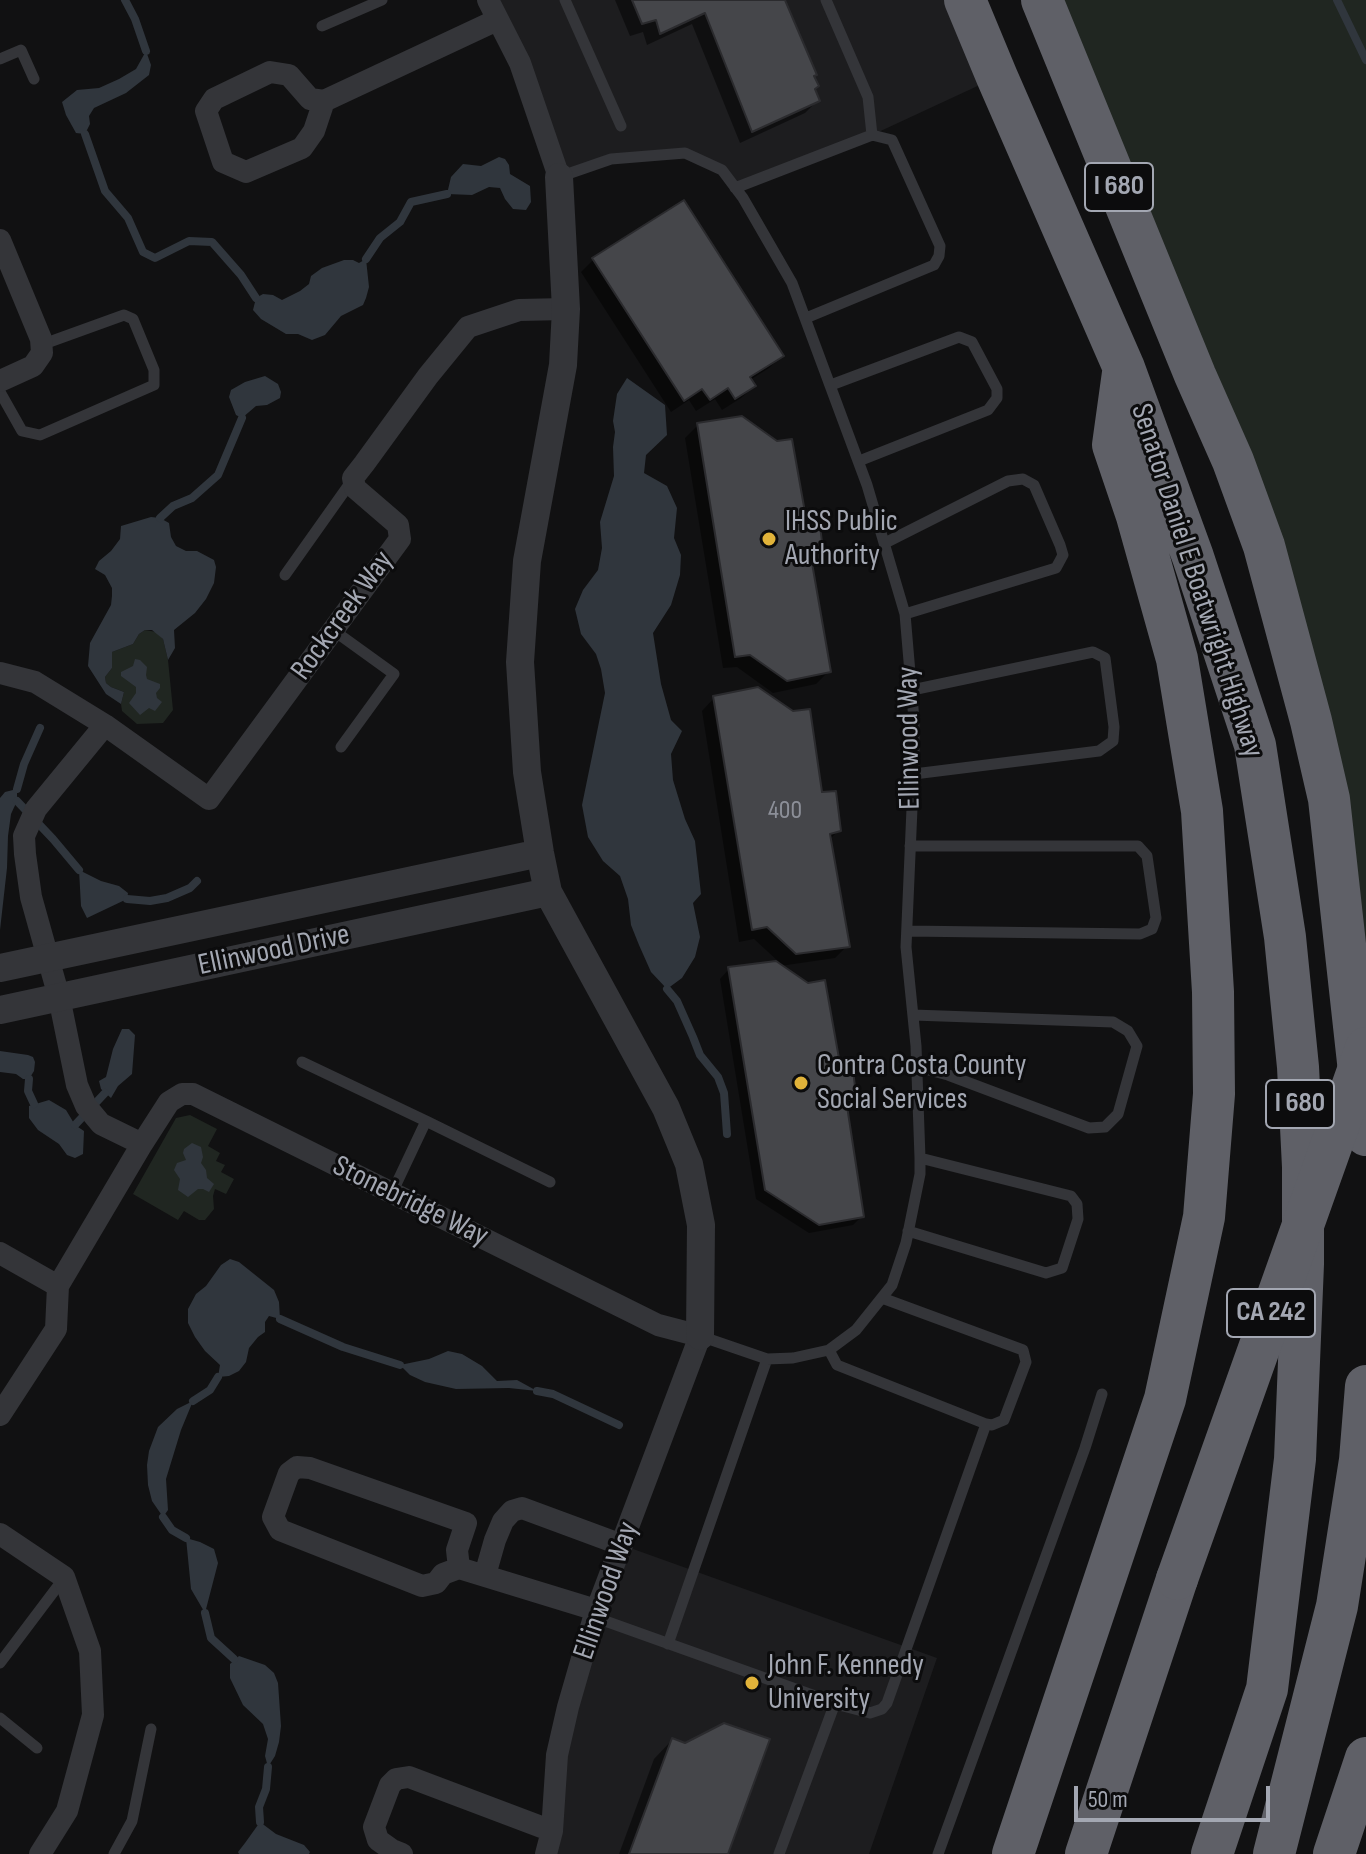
<!DOCTYPE html>
<html>
<head>
<meta charset="utf-8">
<style>
	body { margin:0 }
	#map { position:relative; width:1366px; height:1854px; overflow:hidden; background:#111112; font-family:"Sofia Sans Condensed",sans-serif }
	canvas { display:block }
	.scale { position:absolute; left:1074px; top:1786px; width:196px; height:36px; box-sizing:border-box; border:4px solid #a3a7b2; border-top:0; padding-left:10px; font-size:24px; line-height:28px; white-space:nowrap; color:#a3a7b2; -webkit-text-stroke:6px #0c0c0d; paint-order:stroke }
</style>
</head>
<body>
<div id="map">
<canvas width="1366" height="1854"></canvas>
<div class="scale">50 m</div>
</div>
<script>
const c = document.querySelector('canvas').getContext('2d');
c.lineJoin = 'round';
function paint(path, color) { c.fillStyle = color; c.fill(path, 'evenodd'); }
const toPath = rows => new Path2D(rows.map(r => 'M' + r).join(''));
function stroke(path, color, width, dash) { c.strokeStyle = color; c.lineWidth = width; c.lineCap = dash ? 'butt' : 'round'; c.setLineDash(dash || []); c.stroke(path); }
function write(font, color, halo, rows, align = 'center') {
  c.font = font + ' "Sofia Sans Condensed",sans-serif'; c.lineWidth = 6; c.setLineDash([]); c.textBaseline = 'middle'; c.strokeStyle = halo; c.fillStyle = color; for (const [text, x, y, turn = 0] of rows) {
    c.save(); c.translate(x, y); c.rotate((+turn || 0) * Math.PI / 180); c.textAlign = isNaN(turn) ? turn : align; if (halo) c.strokeText(text, 0, 0); c.fillText(text, 0, 0); c.restore();
  }
}
paint(toPath([
	[488,0,965,0,997,77,872,135,735,188,722,170,685,153,611,159,559,177],
	[622,1545,937,1658,869,1854,546,1854,557,1755]
]), '#1d1d1f');
paint(toPath([
	[1042,0,1366,0,1366,1048,1311,721],
	[145,630,156,632,163,639,168,660,173,710,163,723,137,724,122,711,121,704,124,692,111,687,106,683,105,677,112,668,112,652,133,644,139,634],
	[190,1115,217,1129,208,1146,220,1153,216,1161,225,1165,221,1172,234,1179,226,1194,215,1189,213,1196,214,1209,205,1220,199,1220,184,1211,178,1220,133,1194,176,1118]
]), '#202621');
paint(toPath([
	[146,51,151,65,149,75,126,93,94,108,89,116,90,124,85,134,76,133,66,115,62,102,77,90,99,88,119,79,136,69],
	[499,157,505,159,509,165,510,174,530,186,531,202,526,210,513,209,505,199,500,188,489,187,472,195,447,194,451,177,463,164,481,166],
	[366,259,369,287,366,298,363,305,341,316,325,335,312,340,298,334,286,334,261,319,253,310,256,298,263,294,273,295,282,300,300,291,309,284,311,276,322,268,344,260,353,260,359,263],
	[265,376,278,384,281,392,280,398,267,405,256,406,242,418,236,415,229,397,231,390,245,382],
	[627,378,665,405,667,435,646,455,644,473,667,486,677,508,674,538,681,555,680,575,671,605,653,633,661,684,671,720,682,731,671,754,673,780,685,819,695,841,701,894,693,903,700,937,695,957,682,978,667,989,651,972,639,945,631,925,628,899,620,876,603,861,588,837,582,805,605,693,601,669,596,654,581,634,575,609,583,590,598,570,602,548,600,522,614,476,613,447,615,432,613,421,617,394],
	[151,517,160,518,169,523,171,537,176,546,186,551,197,551,214,560,216,567,214,583,206,599,195,613,174,630,175,648,168,660,163,639,152,630,145,630,139,634,133,644,112,652,112,668,105,677,106,683,111,687,124,692,121,704,106,694,88,666,90,643,111,605,112,596,112,588,105,575,95,569,99,561,111,551,120,539,121,526],
	[135,659,140,660,147,667,146,675,147,679,160,684,160,688,156,693,157,698,162,702,155,711,149,708,140,715,129,703,136,693,136,687,121,676,121,672,133,666],
	[17,789,17,801,11,814,8,836,7,868,0,930,0,798,5,792],
	[79,870,101,881,119,886,128,893,127,899,87,918,81,906],
	[122,1029,129,1029,135,1035,132,1074,118,1086,111,1098,101,1089,99,1081,106,1077,113,1049],
	[0,1051,28,1055,33,1057,35,1062,34,1071,29,1079,23,1079,16,1074,0,1072],
	[49,1100,66,1110,75,1125,84,1131,83,1154,75,1158,67,1155,59,1144,38,1130,29,1118,29,1106],
	[192,1143,201,1147,203,1157,201,1163,206,1170,207,1178,214,1184,209,1192,203,1189,198,1189,188,1197,178,1190,180,1179,174,1170,177,1163,186,1160,183,1153,184,1149],
	[230,1259,239,1262,274,1290,279,1302,280,1319,269,1316,265,1322,265,1332,258,1337,249,1348,246,1362,239,1371,229,1376,218,1377,220,1365,205,1351,195,1337,188,1323,188,1309,196,1294,206,1286,221,1265],
	[448,1351,462,1354,482,1366,497,1381,517,1380,537,1391,509,1388,456,1389,425,1382,410,1375,400,1365,429,1359],
	[193,1401,181,1430,166,1479,168,1510,163,1517,152,1501,148,1485,147,1465,149,1451,158,1427,177,1409],
	[186,1538,200,1542,214,1549,218,1563,205,1613,191,1589],
	[239,1656,265,1665,274,1673,278,1683,281,1726,279,1742,275,1756,268,1767,265,1756,268,1739,263,1724,243,1705,230,1678,230,1664],
	[260,1822,276,1834,304,1845,310,1852,309,1854,239,1854,238,1852,245,1843]
]), '#30363d');
paint(toPath([
	[615,0,783,0,812,76,813,89,818,100,805,113,740,143,692,24,647,45,643,32,630,36],
	[593,260,781,356,769,368,750,380,754,386,741,398,722,410,715,399,696,411,689,400,671,412,581,272],
	[698,425,805,520,822,559,811,569,829,671,816,684,773,693,737,667,723,668,685,438],
	[714,698,821,794,839,830,829,840,847,946,835,958,780,966,838,1066,855,1102,845,1111,862,1216,853,1225,809,1233,756,1199,720,979,729,969,779,962,754,939,739,942,702,711],
	[672,1740,726,1854,619,1854,654,1759]
]), '#0007');
stroke(toPath([
	[125,0,135,19,146,51],
	[1337,0,1366,60],
	[85,134,105,191,128,218,143,252,155,258,189,241,212,242,241,275,256,298],
	[366,259,380,238,400,222,411,202,447,194],
	[160,518,173,506,192,498,218,475,242,418],
	[17,789,24,764,40,728],
	[17,801,53,839,79,870],
	[127,899,150,901,167,898,190,888,197,881],
	[667,989,677,1001,693,1037,700,1055,718,1077,724,1093,727,1134],
	[29,1079,28,1091,34,1104],
	[75,1125,105,1093],
	[280,1319,343,1347,400,1365],
	[537,1391,553,1394,619,1425],
	[193,1401,210,1390,218,1377],
	[163,1517,172,1530,186,1538],
	[205,1613,211,1638,234,1659],
	[260,1822,259,1807,266,1789,268,1767]
]), '#30363d', 8);
const building = toPath([
	[632,0,785,0,817,75,814,76,819,86,815,89,820,101,752,132,705,13,660,34,656,20,642,24,632,0],
	[684,200,784,356,750,377,756,386,735,399,728,388,710,400,702,389,684,401,592,258,684,200],
	[742,416,777,441,792,439,806,518,819,517,824,559,812,563,831,672,787,681,750,655,735,657,697,423,742,416],
	[758,687,793,711,810,709,822,792,836,791,841,831,830,834,850,947,796,954,767,927,752,930,713,696,758,687],
	[776,961,808,983,825,980,840,1064,852,1062,857,1103,847,1106,864,1217,819,1225,765,1190,728,967,776,961],
	[724,1723,770,1739,728,1854,629,1854,672,1738,685,1743,724,1723]
]);
paint(building, '#45464a');
stroke(building, '#2b2b2e', 2);
stroke(toPath([
	[565,0,621,126],
	[826,0,868,97,872,135],
	[322,26,382,0],
	[0,59,21,50,34,79],
	[559,177,611,159,685,153,722,170,743,198,792,283,867,485,905,614,914,720,914,762,906,947,916,1046,920,1158,920,1174,906,1243,892,1285,856,1330,829,1350,793,1358,767,1359,700,1336],
	[735,188,872,135,892,140,940,246,939,256,934,265,806,318],
	[831,385,959,337,972,342,997,389,997,398,988,410,859,461],
	[0,392,22,431,40,435,154,385,154,370,133,319,124,315,41,345],
	[885,543,1008,481,1023,479,1034,485,1060,545,1063,555,1056,568,905,614],
	[285,575,353,479],
	[333,630,394,674,341,747],
	[912,690,1093,652,1105,658,1114,727,1113,741,1099,751,914,774],
	[907,931,1140,934,1152,929,1156,918,1147,856,1138,846,910,846],
	[913,1015,1113,1022,1128,1031,1137,1046,1118,1114,1105,1127,1089,1128,948,1075,917,1067],
	[302,1062,426,1121],
	[392,1193,426,1121,550,1182],
	[908,1231,1046,1273,1062,1268,1078,1219,1077,1204,1071,1196,920,1158],
	[829,1350,837,1365,986,1424,992,1425,1004,1420,1026,1362,1023,1350,882,1298],
	[594,1617,843,1706,870,1713,882,1709,887,1703,986,1424],
	[668,1644,767,1359],
	[0,1663,64,1578],
	[0,1718,37,1748],
	[114,1854,132,1821,151,1729],
	[779,1854,835,1703],
	[938,1854,1085,1448,1102,1394]
]), '#343539', 11);
stroke(toPath([
	[488,0,520,63,559,177],
	[324,101,314,131,302,148,246,172,223,162,206,111,214,99,270,72,289,75,310,99,324,101,497,20],
	[0,240,41,339,42,353,33,366,0,381],
	[0,673,35,682,105,725,209,799,400,539,398,525,355,488,353,478,364,464,428,376,468,327,519,310,566,309],
	[105,725,36,809,24,836,25,854,31,897,59,997,77,1085,86,1106,101,1124,142,1144],
	[0,1253,58,1286],
	[0,1415,56,1329,58,1286,142,1144,169,1102,182,1094,193,1094,658,1325,700,1336,594,1617,568,1707,557,1755,552,1831,546,1854],
	[0,1534,64,1577,90,1651,93,1715,67,1811,40,1854],
	[459,1568,457,1550,466,1523,310,1468,297,1467,289,1473,273,1517,280,1530,422,1586,436,1583,443,1574,459,1568,596,1610],
	[485,1575,495,1540,503,1521,512,1511,522,1508,622,1545],
	[402,1854,392,1850,378,1840,374,1827,390,1785,396,1779,409,1777,552,1831]
]), '#343539', 22);
stroke(toPath([
	[559,177,566,309,563,365,527,561,520,662,527,772,540,853,548,892,666,1108,689,1164,701,1225,700,1336],
	[0,968,540,853],
	[0,1010,548,892]
]), '#343539', 28);
stroke(toPath([
	[965,0,997,77,1124,368,1193,557,1255,745,1285,937,1298,1067,1303,1167,1303,1264,1295,1459,1267,1689,1212,1854],
	[1042,0,1195,375,1233,461,1264,546,1311,721,1329,799,1366,1135],
	[1013,1854,1165,1399,1204,1217,1214,1094,1213,992,1202,811,1177,659,1137,516,1113,445,1123,373],
	[1086,1854,1177,1579],
	[1274,1854,1337,1606,1360,1460,1366,1386],
	[1334,1854,1366,1758]
]), '#5f6067', 42);
stroke(toPath([
	[1177,1579,1366,1048]
]), '#5f6067', 42);
for (const [x, y, r, color] of [
	[769,539,8,"#e1b33a"],
	[801,1083,8,"#e1b33a"],
	[752,1683,8,"#e1b33a"]
]) { const dot = new Path2D(); dot.arc(x, y, r, 0, 2 * Math.PI); c.fillStyle = color; c.fill(dot); stroke(dot, '#0c0c0d', 3); }
write('26px', '#8c8f98', null, [
	["400",785,811]
]);
for (const [x, y, w] of [
	[1119,187,68],
	[1300,1104,68],
	[1271,1313,88]
]) { const box = new Path2D(); box.roundRect(x - w / 2, y - 24, w, 48, 6); c.fillStyle = '#0c0c0d'; c.fill(box); stroke(box, '#a3a7b2', 2); }
write('bold 28px', '#a3a7b2', null, [
	["I 680",1119,187],
	["I 680",1300,1104],
	["CA 242",1271,1313]
]);
write('30px', '#a3a7b2', '#0c0c0d', [
	["IHSS Public",785,522],
	["Authority",785,556],
	["Contra Costa County",817,1066],
	["Social Services",817,1100],
	["John F. Kennedy",768,1666],
	["University",768,1700]
], 'left');
write('30px', '#a3a7b2', '#0c0c0d', [
	["Senator Daniel E Boatwright Highway",1196,581,72],
	["Rockcreek Way",343,616,-54],
	["Ellinwood Way",910,738,-91],
	["Ellinwood Drive",274,951,-12],
	["Stonebridge Way",410,1202,26],
	["Ellinwood Way",607,1591,-71]
]);
</script>
</body>
</html>
